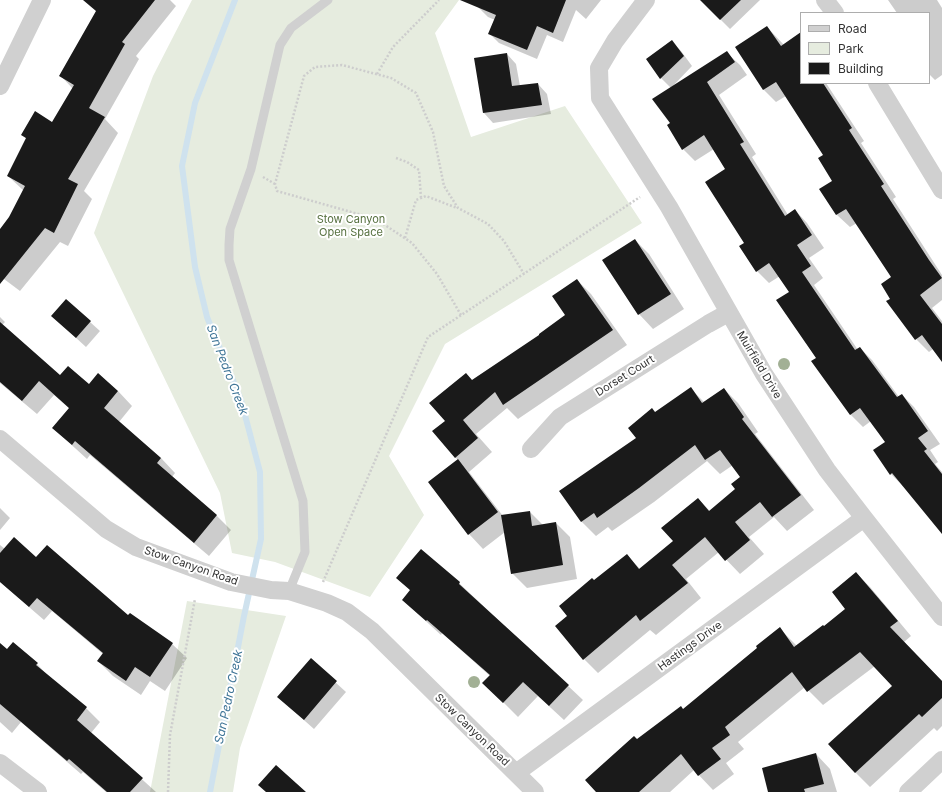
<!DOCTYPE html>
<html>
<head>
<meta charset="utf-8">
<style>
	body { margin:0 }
	#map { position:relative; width:942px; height:792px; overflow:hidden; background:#fff; font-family:Inter,sans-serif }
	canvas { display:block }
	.legend { position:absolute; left:800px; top:12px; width:130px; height:72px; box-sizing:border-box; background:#fff; border:1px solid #adadad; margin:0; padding:5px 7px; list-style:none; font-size:12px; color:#333 }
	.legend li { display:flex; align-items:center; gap:8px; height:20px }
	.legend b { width:20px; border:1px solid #adadad }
</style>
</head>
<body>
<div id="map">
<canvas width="942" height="792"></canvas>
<ul class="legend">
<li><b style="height:5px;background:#d0d0d0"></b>Road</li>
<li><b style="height:11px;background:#e6ecdf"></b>Park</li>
<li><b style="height:11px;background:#1a1a1a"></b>Building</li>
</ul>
</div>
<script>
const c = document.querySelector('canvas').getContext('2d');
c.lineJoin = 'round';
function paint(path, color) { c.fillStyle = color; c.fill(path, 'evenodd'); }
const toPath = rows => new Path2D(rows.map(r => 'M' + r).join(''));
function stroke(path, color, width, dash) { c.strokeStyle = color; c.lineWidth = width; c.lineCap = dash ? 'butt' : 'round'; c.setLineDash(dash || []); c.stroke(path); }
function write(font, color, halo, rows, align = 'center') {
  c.font = font + ' Inter,sans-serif'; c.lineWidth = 4; c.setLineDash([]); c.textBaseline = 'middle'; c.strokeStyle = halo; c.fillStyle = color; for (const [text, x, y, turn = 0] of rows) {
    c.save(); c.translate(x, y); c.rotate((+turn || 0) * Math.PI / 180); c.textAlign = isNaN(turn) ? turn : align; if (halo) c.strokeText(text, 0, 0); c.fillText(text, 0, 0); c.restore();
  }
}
paint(toPath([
	[192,0,459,0,435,33,471,137,565,106,642,223,445,344,389,456,424,515,370,597,275,562,232,553,220,493,94,233,153,76],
	[187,601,286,616,240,748,233,792,150,792]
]), '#e6ecdf');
paint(toPath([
	[94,0,170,0,176,6,136,56,139,59,105,119,118,133,84,191,92,199,68,246,60,242,20,291,0,276,0,231,10,218,24,191,8,176,27,139,22,135,53,123,73,89,60,75,97,11],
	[481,0,601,0,586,19,576,10,563,42,547,35,537,59,499,43,490,34,495,20,488,17,478,7],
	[701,0,760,0,730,29],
	[888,0,937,0,942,8,942,75,935,80,929,74,929,13,897,13],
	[767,27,784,45,801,42,801,83,826,83,864,141,861,143,896,197,893,199,942,275,942,300,932,308,942,321,942,360,933,349,929,352,916,339,887,301,891,299,892,277,857,223,850,227,837,215,821,190,834,181,824,155,786,96,776,102,764,90,736,47],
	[671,41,681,51,692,66,671,88,727,53,740,65,747,75,719,95,756,154,752,157,788,215,795,210,807,223,824,248,809,258,823,278,814,285,858,350,860,348,872,360,899,397,902,395,914,407,940,444,930,450,938,462,935,464,942,472,942,532,903,486,891,474,886,442,871,421,863,427,851,415,817,358,790,292,780,276,769,283,757,271,745,243,727,169,714,149,695,161,683,149,671,124,671,88,661,78,647,59],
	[507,54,516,64,520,86,538,84,547,94,551,114,493,123,484,113],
	[635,240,649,254,684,309,653,329,639,314,603,260],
	[577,280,591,294,627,345,518,419,507,408,476,434,492,452,469,472,503,516,530,512,543,525,556,523,570,537,577,579,527,588,512,573,505,532,483,549,469,534,458,460,455,457,446,421,472,380,541,335,566,315],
	[52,316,90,322,100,331,86,347],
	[0,317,5,322,2,325,60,376,89,385,118,391,132,406,119,422,161,458,175,473,172,477,217,516,231,530,209,556,90,455,87,459,53,428,70,409,54,395,37,414,0,383],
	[691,389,704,402,724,389,738,403,758,432,755,434,814,510,787,531,774,517,749,537,764,554,740,574,719,552,686,579,701,598,656,635,650,630,598,673,584,659,556,626,569,616,595,581,627,555,640,569,674,541,698,499,710,511,736,490,742,477,733,465,720,474,707,461,654,502,612,531,608,527,596,536,581,521,637,438,656,413],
	[0,508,10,518,0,530],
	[0,545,5,549,36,559,172,644,187,658,165,691,150,681,141,695,113,676,98,661,103,654,52,611,44,620,0,582],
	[856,573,870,587,911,636,904,642,942,681,942,726,937,731,934,728,870,787,855,772,894,686,875,666,823,705,805,687,738,742,744,749,726,763,734,774,713,790,694,770,670,792,597,792,637,740,683,710,780,629,797,646,824,628,847,609],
	[397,578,459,583,583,700,564,720,538,696,518,717,498,697,490,676,442,633,441,635,418,614,403,600,411,591],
	[0,644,7,650,13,644,37,664,50,678,86,708,100,722,91,733,156,792,106,792,83,772,81,774,21,722,12,733,0,722],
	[311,660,346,692,314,729,288,706],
	[816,754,830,769,837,792,769,792]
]), '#0003');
stroke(toPath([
	[210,792,244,616,261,539,260,472,241,400,207,317,195,267,182,166,195,103,235,0]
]), '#cfe2ee', 6);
paint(toPath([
	[83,0,155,0,122,42,125,44,89,108,105,117,68,179,78,184,54,233,45,228,0,284,0,229,9,217,25,186,7,176,26,138,21,135,35,111,52,122,74,85,59,76,96,11],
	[460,0,566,0,553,33,537,26,527,50,488,34,496,15],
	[700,0,741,0,720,20],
	[767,26,781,46,801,32,801,83,823,83,852,128,849,130,884,184,881,186,929,260,942,278,920,295,942,324,942,362,922,335,915,340,886,301,890,299,881,284,891,277,846,209,836,215,819,189,832,181,818,158,823,155,776,82,763,90,735,47],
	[672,40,684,56,660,79,646,59],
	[727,51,735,62,707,82,744,142,740,144,785,216,795,209,812,235,797,245,811,266,802,272,855,350,860,347,897,397,902,394,928,431,918,438,927,449,924,451,942,474,942,534,892,473,890,475,873,450,885,442,860,408,850,415,811,361,816,358,776,300,789,292,769,263,756,272,739,246,744,243,705,182,725,169,704,135,682,150,667,125,670,123,652,99],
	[507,53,512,86,538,83,542,105,483,113,474,58],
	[635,239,671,294,638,315,602,260],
	[577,279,613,330,503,405,495,392,463,420,478,438,455,458,432,431,445,421,429,403,466,373,472,380,539,335,539,334,565,315,552,296],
	[66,299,91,321,76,338,51,316],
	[0,322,60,375,68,366,89,384,98,373,118,391,104,408,161,458,157,463,217,515,194,543,75,441,72,445,52,428,69,408,39,381,22,401,0,382],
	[691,387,702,403,724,388,744,417,742,419,801,495,772,517,760,502,735,522,750,540,725,561,705,537,672,565,688,583,640,621,636,615,583,660,555,626,567,616,559,606,592,578,594,580,627,554,639,569,673,541,661,528,698,498,709,511,735,489,731,484,740,477,720,450,705,460,695,445,639,488,597,518,594,513,581,522,559,491,636,438,628,428,652,408,655,412],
	[458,459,498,512,468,535,428,482],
	[530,511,532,526,556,522,563,565,511,574,501,515],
	[14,537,36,557,47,545,128,615,130,613,173,643,150,677,135,667,126,681,97,661,103,653,37,598,29,607,0,582,0,553],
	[421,549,460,582,459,584,527,646,569,685,549,706,523,682,503,703,482,683,490,675,427,620,426,621,402,600,410,590,396,578],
	[856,572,898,621,890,627,942,681,942,698,922,717,919,714,855,773,828,744,892,686,860,652,807,692,792,672,725,727,730,735,712,748,721,759,698,776,681,754,639,792,596,792,585,780,634,736,637,739,681,706,683,709,757,648,756,646,780,627,794,647,823,625,824,626,845,609,832,592],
	[13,642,38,663,36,665,87,707,77,720,143,778,130,792,107,792,69,759,67,761,0,704,0,643,7,649],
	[311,658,337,681,304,720,277,697],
	[816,753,824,784,804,789,805,792,768,792,762,768],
	[276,765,306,792,266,792,258,785]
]), '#1a1a1a');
stroke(toPath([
	[377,74,393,47,439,0],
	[396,158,407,162,419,170,421,198],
	[263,177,275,184],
	[405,238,416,200,426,196,457,208],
	[461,315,437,274,412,243,376,219,277,191,275,184,304,76,315,67,342,65,376,74,391,78,416,93,433,132,444,186,458,208,488,224,504,241,524,274],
	[323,582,428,337,640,197],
	[168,792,170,735,195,599]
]), '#cdcdcd', 2.5, [2, 2]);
stroke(toPath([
	[289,591,305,552,303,501,229,260,229,245,230,229,251,169,280,45,291,28,328,0]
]), '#d0d0d0', 9);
stroke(toPath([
	[646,0,615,41,599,68,600,98,669,207,764,374,827,470,864,518,942,617],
	[825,0,835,13],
	[877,83,942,190],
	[0,86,42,0],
	[0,439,106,529,136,547,231,582,271,590,289,591,327,603,347,612,372,631,535,792],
	[531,449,560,417,708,324,728,313],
	[0,763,38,792],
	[516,773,864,518],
	[908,792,942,760]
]), '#d0d0d0', 18);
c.fillStyle = '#a2b095';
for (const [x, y] of [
	[784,364],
	[474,682]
]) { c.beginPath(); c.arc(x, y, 6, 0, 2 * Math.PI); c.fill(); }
write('11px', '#56703f', '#fff', [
	["Stow Canyon",351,220],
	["Open Space",351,233]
]);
write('11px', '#333', '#fff', [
	["Muirfield Drive",759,365,59],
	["Dorset Court",625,376,-32],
	["Stow Canyon Road",191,566,19],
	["Hastings Drive",690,646,-36],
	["Stow Canyon Road",472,730,44]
]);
write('italic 12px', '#3f7597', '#fff', [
	["San Pedro Creek",227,370,69],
	["San Pedro Creek",229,697,-78]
]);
</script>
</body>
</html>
